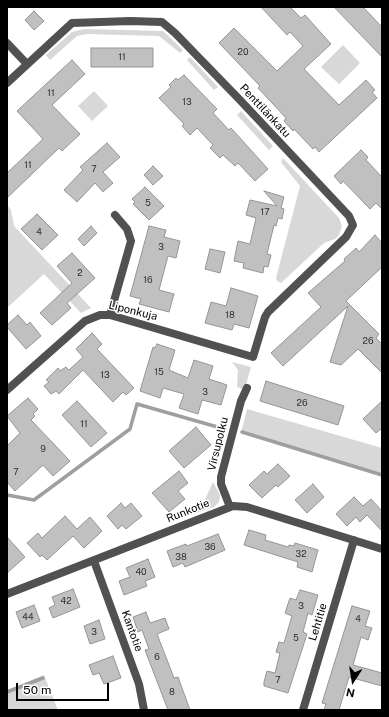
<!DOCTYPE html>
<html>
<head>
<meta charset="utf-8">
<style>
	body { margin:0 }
	#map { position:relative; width:389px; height:717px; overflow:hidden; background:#fff; font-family:"Public Sans",sans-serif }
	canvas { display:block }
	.frame { position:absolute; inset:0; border:8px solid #000; pointer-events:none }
	.north { position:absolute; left:333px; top:661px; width:40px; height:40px; -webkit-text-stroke:3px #fff; paint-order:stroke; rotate:192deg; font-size:11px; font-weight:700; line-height:16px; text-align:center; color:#000 }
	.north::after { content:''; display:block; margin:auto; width:14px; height:18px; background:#000; clip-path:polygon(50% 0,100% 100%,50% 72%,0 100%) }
	.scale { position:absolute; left:16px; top:683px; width:93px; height:18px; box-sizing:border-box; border:2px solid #000; border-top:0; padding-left:5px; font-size:12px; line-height:14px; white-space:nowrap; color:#000; -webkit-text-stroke:3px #fff; paint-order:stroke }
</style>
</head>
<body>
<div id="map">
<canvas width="389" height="717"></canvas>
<div class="frame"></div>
<div class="north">N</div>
<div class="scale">50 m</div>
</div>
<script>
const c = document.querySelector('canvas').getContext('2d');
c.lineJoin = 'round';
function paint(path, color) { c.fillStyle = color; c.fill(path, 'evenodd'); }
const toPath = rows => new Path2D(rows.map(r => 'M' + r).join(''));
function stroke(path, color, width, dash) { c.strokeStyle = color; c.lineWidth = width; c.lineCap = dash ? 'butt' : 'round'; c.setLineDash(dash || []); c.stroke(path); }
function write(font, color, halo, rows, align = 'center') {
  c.font = font + ' "Public Sans",sans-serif'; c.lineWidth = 3; c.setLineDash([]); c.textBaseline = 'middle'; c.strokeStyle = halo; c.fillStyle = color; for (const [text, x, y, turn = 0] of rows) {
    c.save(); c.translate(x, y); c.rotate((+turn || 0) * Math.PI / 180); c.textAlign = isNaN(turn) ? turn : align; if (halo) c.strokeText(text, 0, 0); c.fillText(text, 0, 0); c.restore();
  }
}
paint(toPath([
	[84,29,163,31,183,50,180,53,159,36,87,34,77,36,50,60,46,55,72,32],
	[343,45,360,63,339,84,321,67],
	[190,57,218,87,214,90,187,60],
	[94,91,108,106,92,121,78,106],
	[241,111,273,146,269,150,237,115],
	[283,158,339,218,342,226,339,235,335,239,324,243,281,283,277,281,276,278,300,186,281,162],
	[7,205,11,210,14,226,91,308,81,313,44,274,7,308],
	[232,362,251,367,245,388,243,389,237,387,238,370],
	[247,409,382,448,382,475,241,433],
	[213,482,220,495,219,502,214,507,193,514,202,506],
	[44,675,58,710,7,710,7,690]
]), '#d8d8d8');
stroke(toPath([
	[242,432,382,475],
	[7,495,34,500,130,429,137,404,221,428],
	[7,692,43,678]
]), '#9f9f9f', 3.5);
const building = toPath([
	[261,7,290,7,301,18,305,15,331,44,304,69,339,105,366,80,375,90,372,92,377,98,319,152,315,147,313,149,294,129,293,131,284,121,286,118,258,88,260,86,219,43,234,28,277,71,303,46,290,32,287,35,261,7],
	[334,7,363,7,382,27,382,57,334,7],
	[34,11,44,21,34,30,25,20,34,11],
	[91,48,153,48,153,67,91,67,91,48],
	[72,60,85,74,52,105,80,134,62,151,59,148,7,198,7,173,43,139,17,111,72,60],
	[184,75,217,109,213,113,229,130,231,128,268,169,255,181,238,163,235,166,223,155,220,158,210,148,213,145,197,128,190,135,182,126,184,124,159,98,171,87,169,85,176,78,178,80,184,75],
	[107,143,120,157,103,172,113,183,103,192,95,183,77,202,64,190,83,170,80,167,107,143],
	[361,150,368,157,366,160,382,177,382,209,376,203,370,209,343,181,341,184,334,176,361,150],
	[153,166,163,176,153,185,144,175,153,166],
	[145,187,164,206,149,220,133,204,135,202,132,199,145,187],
	[264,191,284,197,281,208,284,209,282,219,278,218,276,226,274,225,267,254,271,255,268,267,264,266,263,273,243,268,244,263,234,261,238,241,250,244,256,218,246,215,250,200,277,206,264,191],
	[37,214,58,235,42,250,21,229,37,214],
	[91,226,97,233,84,246,78,239,91,226],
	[149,226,166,230,164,237,180,241,176,258,168,256,159,290,174,294,169,312,139,304,141,299,130,296,149,226],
	[375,235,382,243,382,267,346,301,379,334,376,338,382,344,382,373,358,349,341,365,330,362,348,306,283,366,271,353,321,307,308,293,345,261,344,259,356,248,359,252,375,235],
	[210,249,225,252,220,273,205,269,210,249],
	[72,253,95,278,67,303,71,308,52,325,40,313,72,283,57,266,72,253],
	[231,288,258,296,249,328,234,324,232,330,205,323,211,302,226,306,231,288],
	[18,315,27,325,30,322,41,336,26,349,7,327,7,325,18,315],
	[92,333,102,344,97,349,134,388,126,395,123,392,113,402,83,370,59,394,56,391,51,394,44,386,49,382,46,380,58,368,60,371,66,367,69,370,83,357,76,349,92,333],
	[157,344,175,350,169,370,188,378,194,360,213,366,209,379,227,385,221,405,202,400,198,414,179,408,184,394,163,388,160,398,140,391,153,347,155,348,157,344],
	[266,381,344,406,338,425,260,401,266,381],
	[28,398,38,409,33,414,35,416,31,420,70,461,53,476,43,465,15,491,7,482,7,446,20,433,7,416,28,398],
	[77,401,107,433,91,447,62,415,77,401],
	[382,401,382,428,376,433,363,419,382,401],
	[196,427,211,445,184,468,169,451,196,427],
	[278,464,290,476,278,487,276,485,262,498,249,485,264,471,267,474,278,464],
	[179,471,188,483,178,491,185,499,169,512,152,493,179,471],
	[313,484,324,497,307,513,295,500,313,484],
	[354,497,363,506,371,499,382,511,382,531,367,515,360,522,356,517,347,526,336,514,354,497],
	[121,503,125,508,131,503,142,516,126,529,122,525,118,529,107,516,121,503],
	[65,516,77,529,90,517,102,531,84,548,73,536,47,560,42,555,40,557,27,543,38,533,42,538,65,516],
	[249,530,266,535,265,540,288,547,289,545,294,546,295,543,318,550,312,572,297,567,298,562,244,545,249,530],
	[218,534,225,550,185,567,183,563,173,567,167,551,186,544,187,546,218,534],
	[7,537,25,557,7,573,7,537],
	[148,559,155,577,145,581,147,586,124,595,119,581,130,577,126,568,148,559],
	[73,589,80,607,53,618,49,608,55,605,52,597,73,589],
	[300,590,318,595,312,615,308,613,303,632,307,634,288,693,264,686,264,682,267,671,275,673,280,653,276,652,279,642,284,643,292,616,285,613,290,598,296,600,300,590],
	[34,605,40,621,22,628,16,612,34,605],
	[352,606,370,611,365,626,372,628,368,640,361,637,353,665,382,673,382,686,349,677,339,710,324,710,326,704,322,703,352,606],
	[146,612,150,623,165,618,169,629,157,634,174,678,178,677,190,710,168,710,145,650,149,649,142,630,138,632,133,617,146,612],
	[99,620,105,639,90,644,84,626,99,620],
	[113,656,121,678,104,684,99,673,93,675,89,665,113,656]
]);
paint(building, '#c0c0c0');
stroke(building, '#959595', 1);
stroke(toPath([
	[7,43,27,64],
	[7,83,72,23,130,21,162,22,175,33,239,99,349,216,353,225,346,237,268,312,265,317,253,357,110,315,100,315,85,321,7,390],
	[110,315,131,241,127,229,115,215],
	[230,507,221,484,221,477,241,401,247,388],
	[94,561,139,684,144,710],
	[7,594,233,506,247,507,382,549],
	[303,710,354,540]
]), '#515151', 8);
write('9px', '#303030', null, [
	["20",243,52],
	["11",122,57],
	["11",51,93],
	["13",187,102],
	["11",28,165],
	["7",94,169],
	["5",148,203],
	["17",265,212],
	["4",39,232],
	["3",161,247],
	["2",80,273],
	["16",148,280],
	["18",230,315],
	["26",368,341],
	["15",159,372],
	["13",105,375],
	["3",205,392],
	["26",302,403],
	["11",84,424],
	["9",43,449],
	["7",16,472],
	["36",210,547],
	["32",301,554],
	["38",181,557],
	["40",141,572],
	["42",66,601],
	["3",301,606],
	["44",28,617],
	["4",358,619],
	["3",94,632],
	["5",296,638],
	["6",157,657],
	["7",278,680],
	["8",172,692]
]);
write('11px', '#000', '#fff', [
	["Penttilänkatu",265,111,47],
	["Liponkuja",133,311,14],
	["Virsupolku",218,444,-76],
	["Runkotie",188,511,-22],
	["Lehtitie",318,622,-73],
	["Kantotie",132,631,70]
]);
</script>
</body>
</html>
